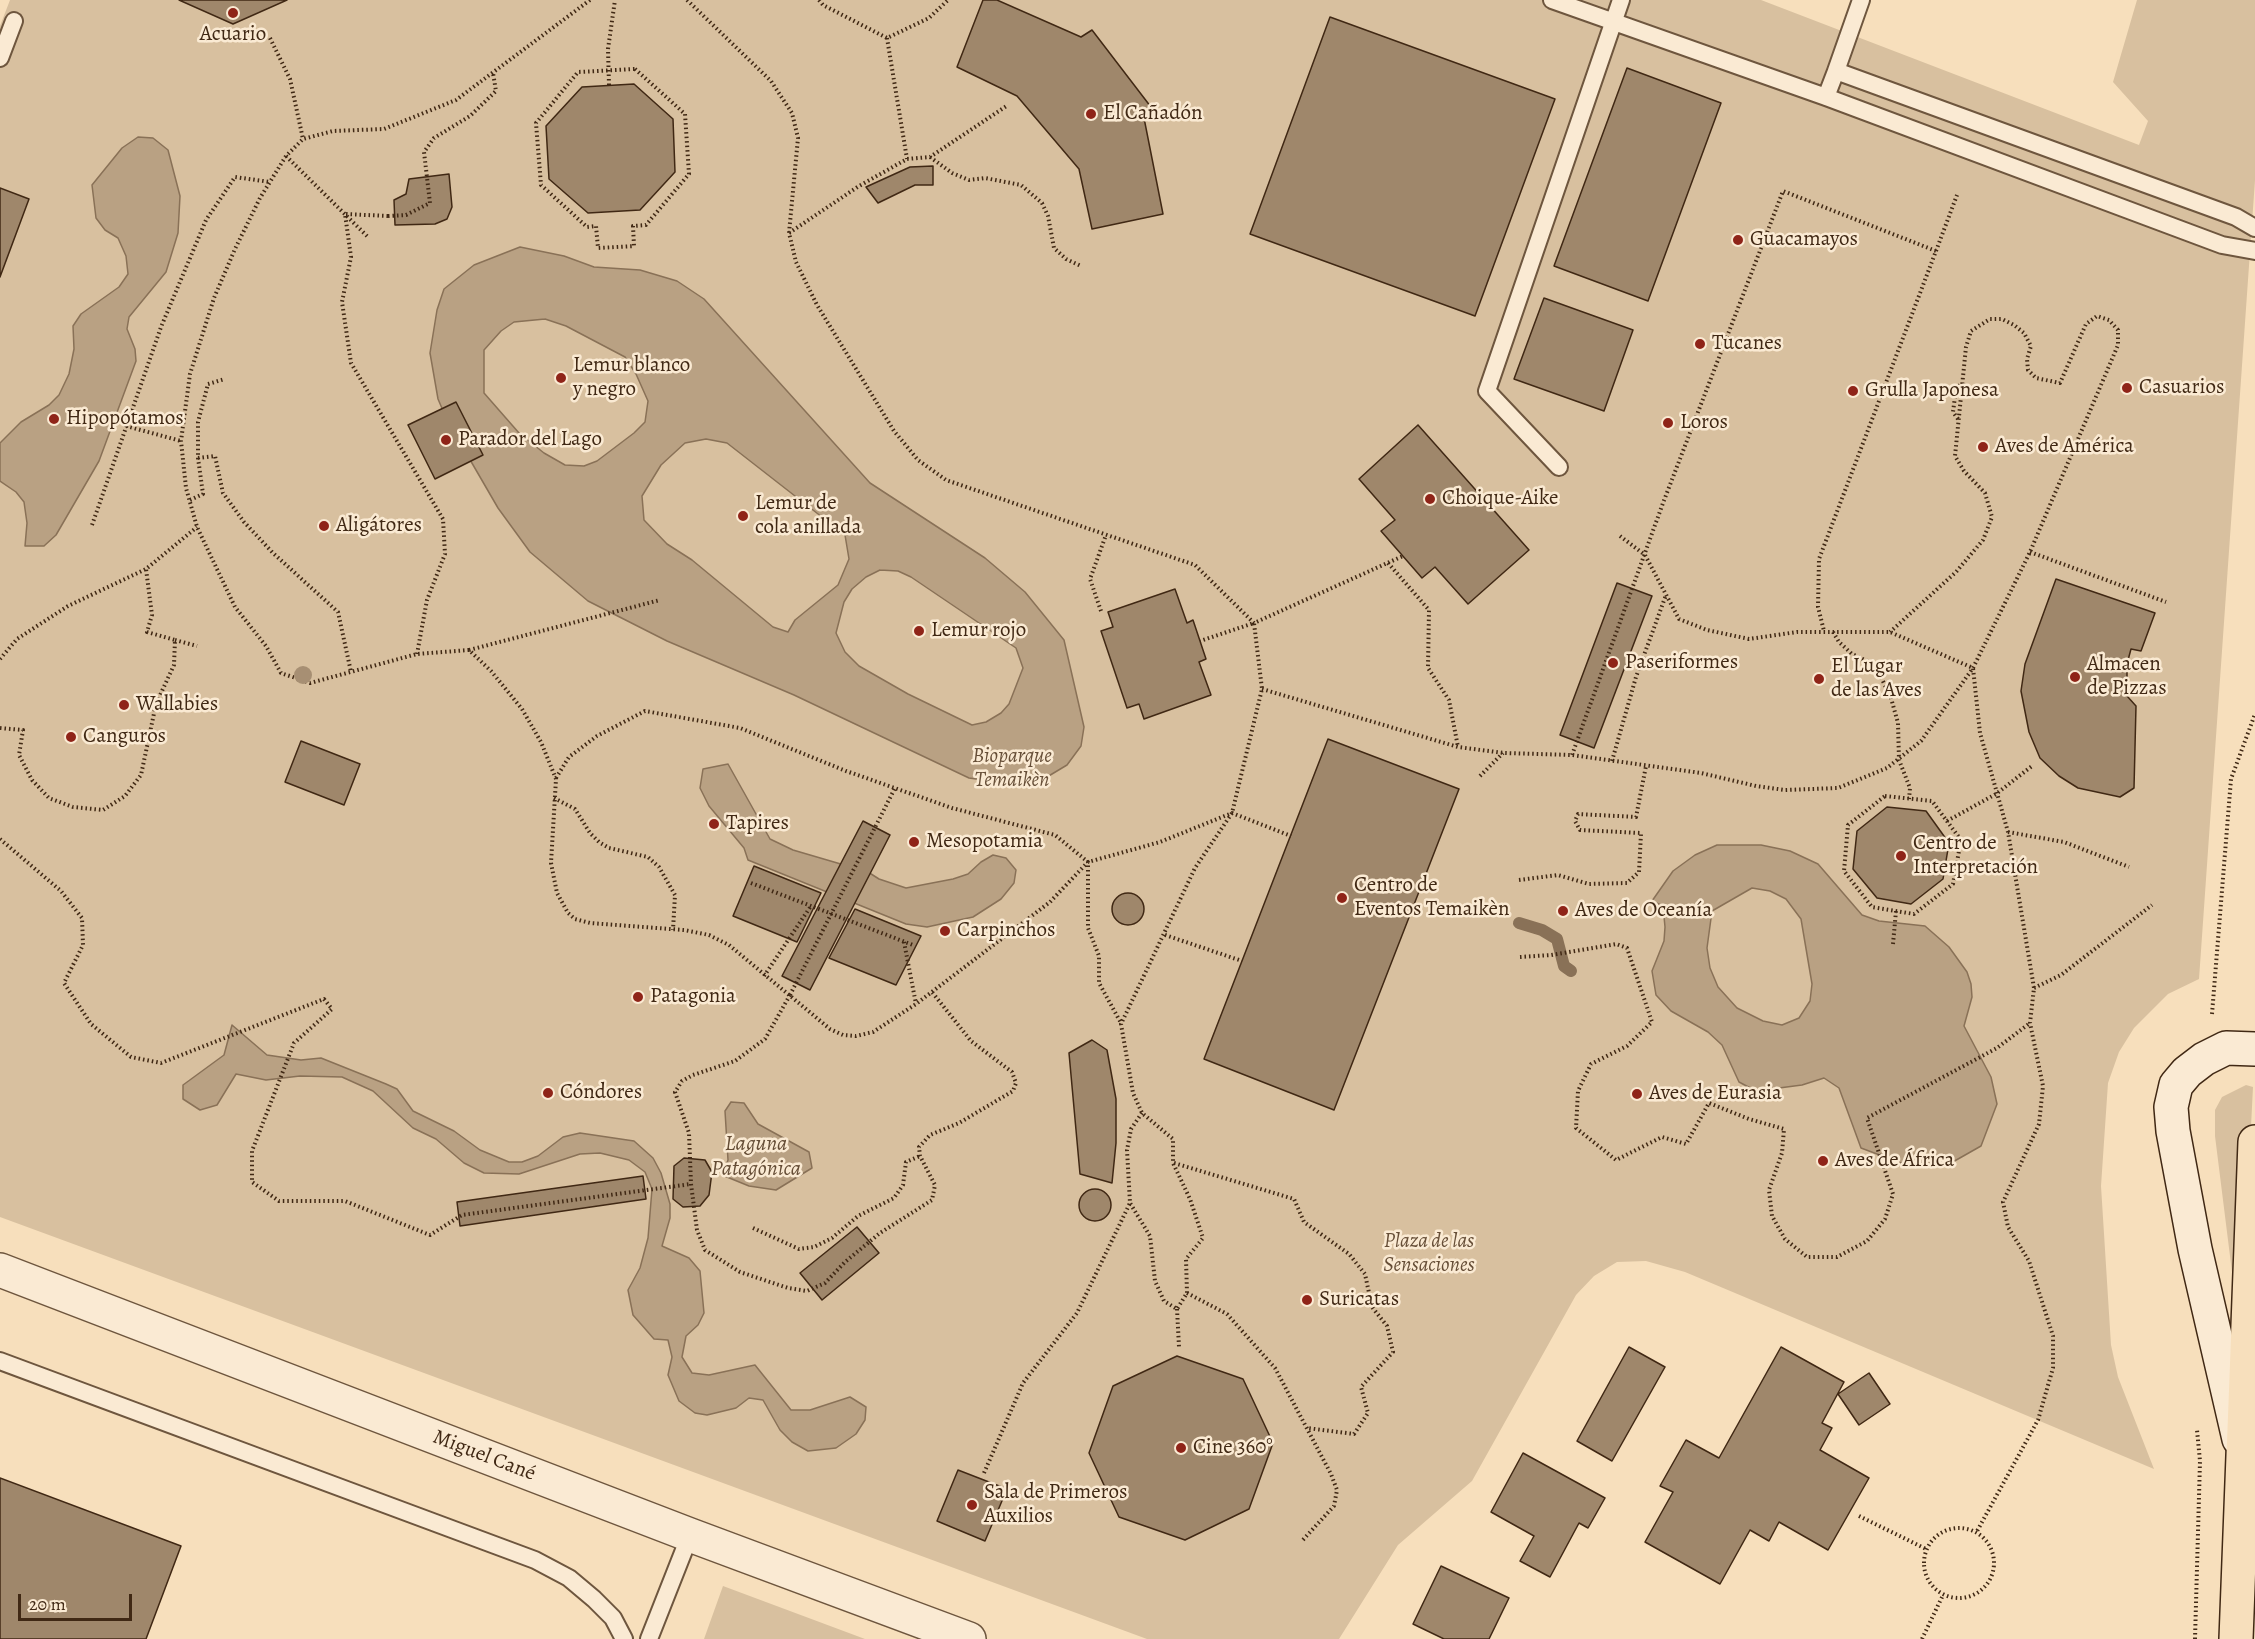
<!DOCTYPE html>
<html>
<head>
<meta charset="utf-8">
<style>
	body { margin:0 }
	#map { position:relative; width:2255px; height:1639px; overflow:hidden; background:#f7dfbc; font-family:Alegreya,serif }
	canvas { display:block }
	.scale { position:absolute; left:18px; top:1594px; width:114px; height:27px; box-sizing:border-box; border:3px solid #402814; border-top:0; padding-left:8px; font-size:18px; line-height:21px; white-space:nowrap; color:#402814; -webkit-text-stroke:4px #faead3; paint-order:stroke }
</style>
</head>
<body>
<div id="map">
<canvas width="2255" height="1639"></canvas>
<div class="scale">20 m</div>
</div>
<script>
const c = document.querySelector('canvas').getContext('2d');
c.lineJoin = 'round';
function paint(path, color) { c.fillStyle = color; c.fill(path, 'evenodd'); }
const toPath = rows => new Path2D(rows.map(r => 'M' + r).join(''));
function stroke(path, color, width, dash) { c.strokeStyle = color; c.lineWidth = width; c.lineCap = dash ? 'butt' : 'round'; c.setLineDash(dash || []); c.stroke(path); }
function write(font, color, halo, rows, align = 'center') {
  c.font = font + ' Alegreya,serif'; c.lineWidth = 5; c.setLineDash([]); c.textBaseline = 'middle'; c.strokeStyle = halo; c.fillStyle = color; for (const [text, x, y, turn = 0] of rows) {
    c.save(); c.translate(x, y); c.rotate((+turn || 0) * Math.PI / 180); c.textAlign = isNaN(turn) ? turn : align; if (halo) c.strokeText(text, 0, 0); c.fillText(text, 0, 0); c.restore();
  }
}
paint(toPath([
	[10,0,1761,0,2139,145,2148,121,2113,82,2137,0,2255,0,2255,180,2199,979,2168,994,2134,1028,2119,1052,2108,1083,2101,1186,2111,1345,2118,1377,2154,1469,1685,1272,1646,1261,1617,1262,1594,1276,1576,1295,1472,1481,1398,1545,1339,1639,1147,1639,0,1217,0,26],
	[2246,1085,2253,1087,2242,1304,2236,1304,2215,1136,2215,1110,2222,1097],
	[723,1586,865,1639,704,1639]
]), '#d8c09f');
const water = toPath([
	[138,137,153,138,168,150,180,196,178,233,166,272,129,317,127,329,135,349,136,361,99,461,56,535,44,546,25,546,27,523,24,502,16,492,0,481,0,443,21,422,49,405,59,395,69,374,74,349,73,326,81,314,119,287,128,274,126,256,118,238,105,230,96,218,92,185,122,148,138,137],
	[520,247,564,256,594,267,640,270,677,281,704,299,870,483,985,558,1025,592,1064,640,1084,727,1081,746,1067,765,1047,777,1012,784,969,778,794,695,667,641,588,601,530,552,498,508,447,420,438,399,430,353,437,310,444,289,474,265,520,247],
	[545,319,566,326,625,357,636,374,648,401,645,422,634,433,597,461,584,466,565,465,544,453,519,433,484,393,484,350,501,331,514,322,545,319],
	[706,439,727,443,845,535,849,559,838,585,795,620,788,632,773,627,692,560,667,544,644,520,642,496,661,465,685,443,706,439],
	[880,570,898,571,911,577,1016,648,1023,668,1009,704,1001,713,986,722,972,725,908,694,859,666,845,652,836,633,844,602,852,589,866,577,880,570],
	[728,764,770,839,793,850,868,872,879,879,906,888,953,879,968,874,981,862,993,855,1006,858,1016,870,1014,883,1001,899,973,917,927,927,906,924,748,860,744,848,709,806,700,788,703,769,728,764],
	[1717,845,1761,845,1790,851,1818,864,1862,915,1879,921,1925,926,1949,947,1967,972,1971,984,1972,997,1964,1026,1991,1077,1997,1104,1981,1146,1951,1163,1901,1163,1861,1148,1839,1088,1824,1078,1802,1085,1756,1091,1739,1082,1722,1045,1708,1032,1671,1011,1656,995,1652,971,1664,941,1665,927,1663,906,1652,901,1673,871,1695,855,1717,845],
	[1752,888,1770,891,1786,899,1801,919,1812,984,1810,1001,1799,1018,1782,1025,1763,1021,1737,1008,1718,987,1710,968,1707,948,1712,911,1752,888],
	[232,1025,267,1055,301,1060,321,1058,386,1084,397,1089,413,1111,454,1131,480,1150,509,1162,522,1162,538,1156,563,1137,580,1133,634,1141,653,1158,661,1173,670,1204,670,1218,662,1246,689,1258,700,1271,704,1313,698,1325,686,1336,682,1357,692,1373,709,1375,755,1365,791,1410,810,1410,850,1397,866,1407,865,1420,856,1434,836,1448,808,1451,792,1442,780,1430,763,1400,749,1398,736,1408,707,1415,695,1413,679,1401,668,1375,672,1357,668,1340,654,1339,633,1315,628,1290,640,1268,648,1238,652,1189,645,1172,629,1160,600,1153,580,1154,519,1174,484,1173,464,1163,436,1139,413,1128,373,1091,342,1077,300,1076,266,1080,236,1074,217,1105,200,1110,183,1099,183,1085,224,1055,232,1025],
	[731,1102,744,1103,758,1124,809,1152,812,1168,776,1190,749,1186,722,1175,728,1160,725,1111,731,1102]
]);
paint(water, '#b9a183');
stroke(water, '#897157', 1.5);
stroke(toPath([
	[1519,923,1542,930,1557,939,1564,966,1571,971]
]), '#897157', 12);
const building = toPath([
	[179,0,287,0,233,24,179,0],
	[983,0,997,0,1081,37,1092,30,1154,111,1144,118,1163,214,1092,229,1079,169,1017,96,957,67,983,0],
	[1330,17,1555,99,1475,316,1250,234,1330,17],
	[1627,68,1721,103,1648,301,1554,266,1627,68],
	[634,84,673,119,675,172,640,210,588,213,549,179,546,126,582,87,634,84],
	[933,166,933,185,915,185,878,203,866,187,910,167,933,166],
	[449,174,452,207,447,219,435,224,395,225,394,200,406,194,409,179,449,174],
	[0,188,29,199,0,277,0,188],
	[1544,298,1633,330,1604,411,1514,379,1544,298],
	[456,402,483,455,435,479,408,425,456,402],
	[1418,425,1529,550,1468,604,1435,567,1422,578,1381,531,1395,520,1359,479,1418,425],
	[2056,579,2155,613,2141,651,2131,649,2127,664,2127,696,2136,706,2134,788,2120,797,2078,788,2059,776,2040,758,2029,732,2021,691,2025,664,2056,579],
	[1617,583,1652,596,1594,748,1560,735,1617,583],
	[1175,589,1187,623,1193,620,1206,659,1199,662,1211,695,1144,719,1139,704,1127,708,1101,631,1113,627,1108,612,1175,589],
	[1328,739,1459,789,1334,1110,1204,1059,1328,739],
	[301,741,360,764,344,805,285,782,301,741],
	[1887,807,1926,811,1949,843,1943,879,1911,904,1877,898,1853,869,1857,831,1887,807],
	[863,821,890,835,810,990,782,976,863,821],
	[754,866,821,893,797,942,733,916,754,866],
	'1112 909a16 16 0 1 1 32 0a16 16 0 1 1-32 0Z',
	[855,909,921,936,896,985,829,958,855,909],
	[1092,1040,1107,1050,1116,1099,1116,1143,1112,1183,1080,1174,1069,1053,1092,1040],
	[684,1158,705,1160,712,1172,709,1195,700,1206,683,1207,673,1199,674,1166,684,1158],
	[643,1176,646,1199,460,1226,457,1202,643,1176],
	'1079 1205a16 16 0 1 1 32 0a16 16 0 1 1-32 0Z',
	[857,1227,879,1253,822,1300,800,1273,857,1227],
	[1629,1347,1665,1367,1612,1461,1577,1441,1629,1347],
	[1781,1347,1844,1382,1822,1423,1832,1428,1820,1450,1869,1478,1828,1550,1779,1522,1769,1541,1750,1530,1720,1584,1645,1542,1673,1492,1660,1486,1686,1440,1719,1458,1781,1347],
	[1177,1356,1243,1379,1273,1443,1249,1509,1185,1540,1119,1517,1089,1453,1113,1386,1177,1356],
	[1869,1373,1890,1404,1859,1425,1838,1394,1869,1373],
	[1523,1453,1605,1498,1588,1528,1579,1523,1550,1577,1520,1561,1534,1536,1491,1512,1523,1453],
	[958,1470,1007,1489,985,1541,937,1521,958,1470],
	[0,1478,181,1546,146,1639,0,1639,0,1478],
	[1441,1566,1509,1598,1489,1639,1444,1639,1413,1624,1441,1566]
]);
paint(building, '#9f876b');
stroke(building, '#402814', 1.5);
const lane = toPath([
	[1552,0,1826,97,2222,245,2255,251],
	[0,58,14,21],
	[1836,71,1861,0],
	[1826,97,1836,71,2236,217,2255,228],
	[1559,467,1487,391,1621,0],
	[0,1361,535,1560,569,1578,594,1599,613,1618,624,1639],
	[649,1639,690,1535]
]);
const street = toPath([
	[0,1270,690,1535,969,1639]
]);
const secondary = toPath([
	[2239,1439,2195,1249,2173,1131,2171,1107,2176,1085,2187,1072,2204,1059,2226,1048,2255,1049]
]);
const primary = toPath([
	[2236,1639,2255,1142]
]);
stroke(lane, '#6e563e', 20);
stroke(street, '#6e563e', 36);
stroke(secondary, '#402814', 36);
stroke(primary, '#402814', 36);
stroke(toPath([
	[590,0,456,100,384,129,333,131,303,139,286,156,260,198,235,249,214,298,190,374,181,441,186,488,197,527,235,607,266,646,281,673,310,683,417,654,469,650,491,671,522,709,541,742,556,779,551,863,557,893,568,913,575,919,590,923,684,930,709,935,729,945,830,1029,843,1035,856,1036,873,1032,916,1004,1050,902,1088,862,1160,842,1232,813,1291,836],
	[687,0,771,81,792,113,798,138,789,233,796,262,817,305,894,431,918,460,946,480,1195,565,1254,623,1403,556],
	[819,0,823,5,887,38,929,18,948,0],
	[270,38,290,79,303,139],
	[887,38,907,159],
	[609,85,608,49,615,0],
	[286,156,369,238],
	[930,157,952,173,969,180,985,178,1021,185,1042,203,1048,216,1054,248,1066,259,1081,266],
	[388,216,406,215,430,203,424,152,434,138,470,116,496,91,493,73],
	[789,233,859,186,907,159,930,157,1008,105],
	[1936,251,1957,195],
	[1958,419,1953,412,1956,389,1962,383],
	[126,426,181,441],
	[198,458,215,456,223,493,244,522,273,553,338,612,351,672],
	[190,500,203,494,198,458,198,422,208,384,225,379],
	[92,525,161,327,206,220,235,177,270,182],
	[1620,536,1645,555,1679,619,1707,630,1749,639,1797,632,1890,632,1973,668,1980,733,2008,832,2034,988,2030,1023,2043,1086,2039,1124,2003,1202,2008,1227,2029,1261,2053,1336,2053,1368,2038,1420,1976,1533],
	[2030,552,2166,602],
	[1388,563,1429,610,1428,668,1449,700,1458,747],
	[1101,611,1090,579,1106,535],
	[1833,632,1839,642,1852,654,1867,661,1879,673,1891,698,1898,723,1899,760,1910,788,1909,799],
	[175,640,197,646],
	[469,650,660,600],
	[417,654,427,600,445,554,443,519],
	[0,659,17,639,68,606,146,569,197,527],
	[1262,689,1458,747,1504,753,1572,755,1701,773,1756,786,1785,790,1838,788,1887,768,1921,741,1973,668,2030,552,2118,345,2118,330,2109,320,2097,316,2086,324,2060,383,2036,378,2028,370,2027,359,2031,346,2024,333,2014,325,2002,319,1990,319,1971,331,1966,347,1955,456,1964,471,1985,493,1992,517,1983,540,1956,572,1890,632],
	[0,728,23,730,19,755,32,780,49,798,73,807,103,810,125,796,141,775,156,704,174,665,175,640,147,632,152,615,146,569],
	[1572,755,1663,503,1783,191,1936,251,1819,559,1818,607,1824,631],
	[1612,761,1636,677,1666,595],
	[1480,776,1503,753],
	[556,778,569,757,597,736,645,711,740,728,846,771,952,808,1055,835,1088,862,1088,928,1099,956,1099,983,1121,1023],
	[1885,796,1932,801,1961,840,1953,884,1914,914,1872,907,1844,871,1848,825,1885,796],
	[554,798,575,809,590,833,599,842,609,848,648,857,659,867,675,895,673,930],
	[1947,821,1996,794,2032,766],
	[2008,832,2064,842,2129,867],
	[0,839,61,891,82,918,83,945,64,983,91,1024,131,1057,161,1063,324,999,332,1009,294,1043,252,1151,252,1182,279,1201,345,1201,430,1235,462,1215,691,1184],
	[1519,880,1558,875,1589,884,1627,883,1639,872,1641,833,1580,830,1575,821,1578,814,1636,817,1646,766],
	[751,883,913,945],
	[1165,935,1242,961],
	[904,942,916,1004],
	[1893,944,1896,911],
	[1520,957,1551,955,1616,944,1627,948,1652,1022,1627,1046,1591,1064,1578,1091,1576,1128,1616,1160,1662,1137,1686,1144,1709,1103,1749,1119,1784,1129,1782,1153,1769,1190,1772,1216,1785,1239,1807,1257,1837,1257,1867,1241,1885,1219,1893,1194,1867,1118,1997,1048,2030,1023],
	[764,976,811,906],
	[2034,988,2061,975,2152,905],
	[790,995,765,1039,735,1061,693,1075,682,1081,675,1092,689,1133,691,1184,697,1230,705,1250,740,1272,788,1288,807,1291,825,1283,845,1262,880,1233,932,1200,935,1185,920,1156,919,1147,930,1135,959,1123,1013,1091,1016,1083,1012,1072,971,1041,932,992],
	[2212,1014,2231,779,2255,714],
	[1142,1113,1131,1129,1127,1150,1130,1203,1150,1236,1155,1281,1164,1301,1177,1309,1187,1293,1186,1259,1203,1238,1190,1199,1173,1163,1173,1139,1142,1113,1133,1093,1121,1024,1195,868,1232,813,1262,689,1254,623,1200,641],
	[1174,1163,1294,1199,1304,1222,1349,1254,1365,1274,1372,1307,1387,1326,1393,1352,1361,1387,1368,1413,1354,1434,1307,1428],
	[753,1228,799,1249,814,1247,832,1238,858,1216,894,1198,903,1185,906,1162,920,1156],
	[1187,1293,1227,1314,1275,1368,1331,1474,1337,1490,1334,1506,1301,1542],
	[1177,1309,1179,1347],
	[984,1473,1023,1383,1077,1313,1130,1203],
	[1859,1516,1926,1549],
	'1924 1563a35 35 0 1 1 70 0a35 35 0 1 1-70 0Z',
	[1922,1639,1943,1595],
	[2195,1639,2200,1461,2197,1430]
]), '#402814', 4, [1.5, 3]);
stroke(lane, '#faead3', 16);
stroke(street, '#faead3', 33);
stroke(secondary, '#faead3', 33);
stroke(primary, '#f7dfbc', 33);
stroke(toPath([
	[635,69,685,114,689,174,646,225,633,226,634,246,598,248,596,226,587,227,541,185,536,123,578,72,635,69],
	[388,216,345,214,351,257,342,302,351,363,443,519],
	[790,995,895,788]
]), '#402814', 4, [1.5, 3]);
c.fillStyle = '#a78f73';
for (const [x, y] of [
	[303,675]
]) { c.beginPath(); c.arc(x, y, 9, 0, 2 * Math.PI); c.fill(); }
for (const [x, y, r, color] of [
	[233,13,6,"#8f2418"],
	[1091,114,6,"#8f2418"],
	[1738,240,6,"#8f2418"],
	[1700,344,6,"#8f2418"],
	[561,378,6,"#8f2418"],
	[2127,388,6,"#8f2418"],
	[1853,391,6,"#8f2418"],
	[54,419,6,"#8f2418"],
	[1668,423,6,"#8f2418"],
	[446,440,6,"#8f2418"],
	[1983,447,6,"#8f2418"],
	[1430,499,6,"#8f2418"],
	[743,516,6,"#8f2418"],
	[324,526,6,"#8f2418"],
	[919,631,6,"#8f2418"],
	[1613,663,6,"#8f2418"],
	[2075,677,6,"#8f2418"],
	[1819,679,6,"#8f2418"],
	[124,705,6,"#8f2418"],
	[71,737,6,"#8f2418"],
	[714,824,6,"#8f2418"],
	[914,842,6,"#8f2418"],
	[1901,856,6,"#8f2418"],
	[1342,898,6,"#8f2418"],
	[1563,911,6,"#8f2418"],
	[945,931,6,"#8f2418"],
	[638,997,6,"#8f2418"],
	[548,1093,6,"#8f2418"],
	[1637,1094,6,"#8f2418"],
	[1823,1161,6,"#8f2418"],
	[1307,1300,6,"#8f2418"],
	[1181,1448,6,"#8f2418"],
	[972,1505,6,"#8f2418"]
]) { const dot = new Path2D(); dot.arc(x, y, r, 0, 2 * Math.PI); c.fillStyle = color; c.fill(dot); stroke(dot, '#faead3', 2); }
write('21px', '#402814', '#faead3', [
	["Acuario",233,35,"center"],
	["El Cañadón",1103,114],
	["Guacamayos",1750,240],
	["Tucanes",1712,344],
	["Lemur blanco",573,366],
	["y negro",573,390],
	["Casuarios",2139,388],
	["Grulla Japonesa",1865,391],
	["Hipopótamos",66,419],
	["Loros",1680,423],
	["Parador del Lago",458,440],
	["Aves de América",1995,447],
	["Choique-Aike",1442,499],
	["Lemur de",755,504],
	["cola anillada",755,528],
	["Aligátores",336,526],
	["Lemur rojo",931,631],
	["Paseriformes",1625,663],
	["Almacen",2087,665],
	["de Pizzas",2087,689],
	["El Lugar",1831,667],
	["de las Aves",1831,691],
	["Wallabies",136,705],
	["Canguros",83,737],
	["Tapires",726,824],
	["Mesopotamia",926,842],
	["Centro de",1913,844],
	["Interpretación",1913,868],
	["Centro de",1354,886],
	["Eventos Temaikèn",1354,910],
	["Aves de Oceanía",1575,911],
	["Carpinchos",957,931],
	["Patagonia",650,997],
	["Cóndores",560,1093],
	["Aves de Eurasia",1649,1094],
	["Aves de África",1835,1161],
	["Suricatas",1319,1300],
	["Cine 360°",1193,1448],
	["Sala de Primeros",984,1493],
	["Auxilios",984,1517]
], 'left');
write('italic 21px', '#664e37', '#faead3', [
	["Bioparque",1012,757],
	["Temaikèn",1012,781],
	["Plaza de las",1429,1242],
	["Sensaciones",1429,1266]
]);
write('21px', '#402814', '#faead3', [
	["Miguel Cané",484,1456,21]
]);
write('italic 22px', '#644c35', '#faead3', [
	["Laguna",756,1145],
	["Patagónica",756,1170]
]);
</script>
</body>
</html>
